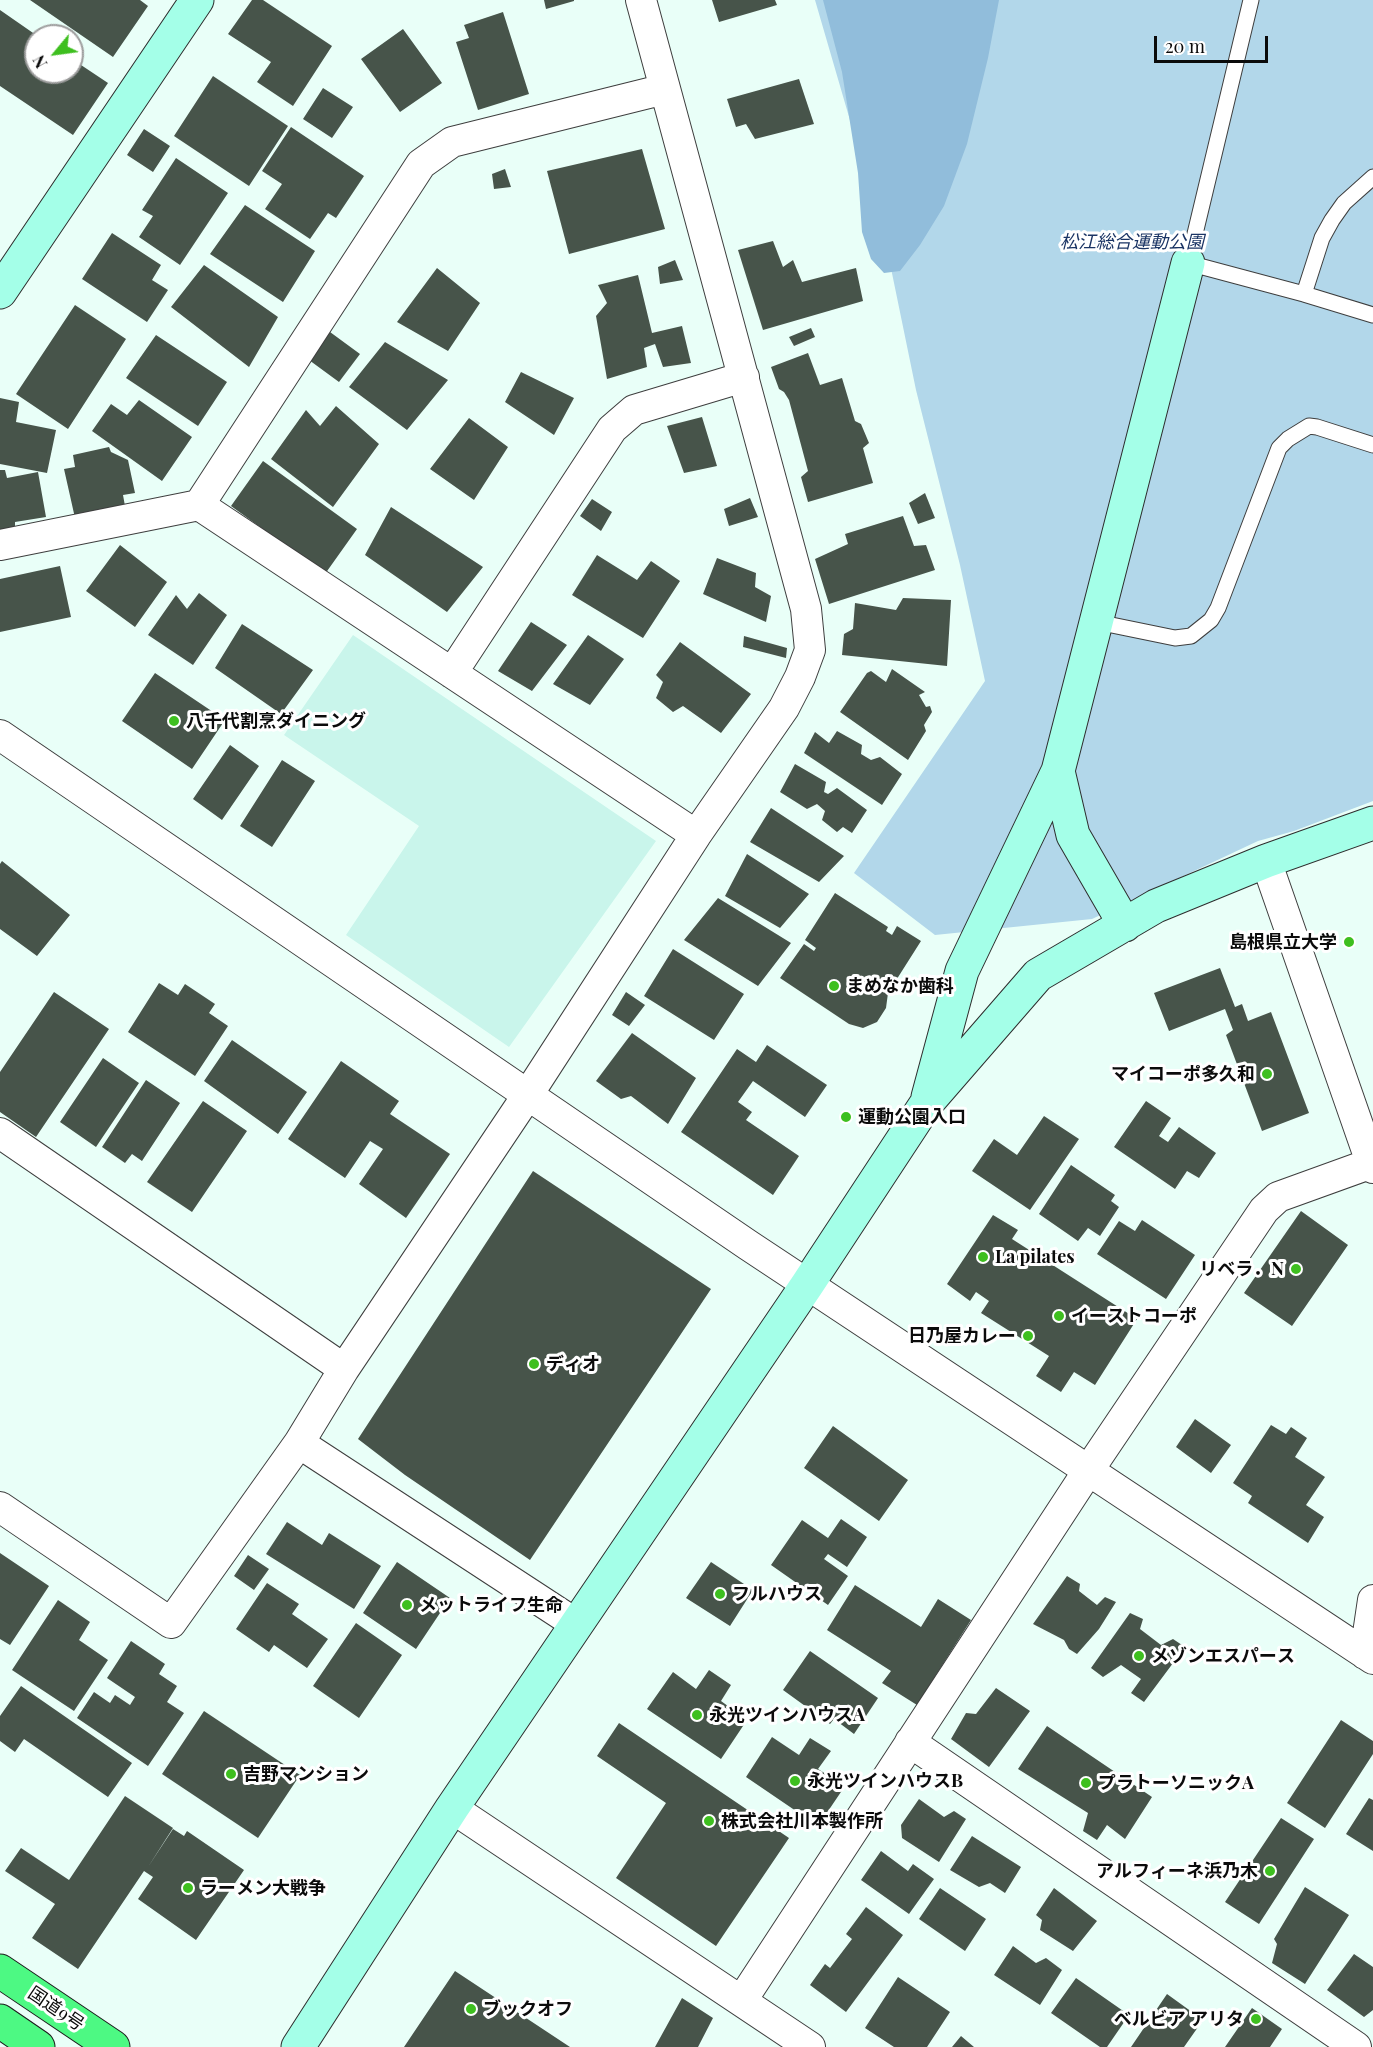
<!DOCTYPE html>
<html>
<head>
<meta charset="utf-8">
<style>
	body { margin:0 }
	#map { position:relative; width:1373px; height:2047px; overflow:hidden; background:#e9fff8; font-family:"Playfair Display",serif }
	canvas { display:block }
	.north { position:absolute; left:24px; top:24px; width:60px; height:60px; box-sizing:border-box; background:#fff; border:2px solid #9d9d9d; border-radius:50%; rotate:241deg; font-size:16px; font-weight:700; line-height:24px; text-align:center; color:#0b0b0b }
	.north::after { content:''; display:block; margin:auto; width:21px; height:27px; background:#3ebf1f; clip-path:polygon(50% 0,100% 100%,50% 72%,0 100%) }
	.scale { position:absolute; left:1154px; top:36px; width:114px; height:27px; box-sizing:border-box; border:3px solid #0b0b0b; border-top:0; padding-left:8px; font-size:18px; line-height:21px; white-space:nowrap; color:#0b0b0b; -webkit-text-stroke:4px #fff; paint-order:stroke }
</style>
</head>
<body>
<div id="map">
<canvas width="1373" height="2047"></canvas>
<div class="north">N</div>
<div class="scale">20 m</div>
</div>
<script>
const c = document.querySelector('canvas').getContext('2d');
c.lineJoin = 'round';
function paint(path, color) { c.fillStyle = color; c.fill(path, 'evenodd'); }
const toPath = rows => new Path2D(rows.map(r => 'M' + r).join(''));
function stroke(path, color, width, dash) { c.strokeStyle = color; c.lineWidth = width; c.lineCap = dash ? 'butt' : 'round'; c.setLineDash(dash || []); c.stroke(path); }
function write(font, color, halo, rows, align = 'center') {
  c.font = font + ' "Playfair Display","Noto Sans JP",serif'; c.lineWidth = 6; c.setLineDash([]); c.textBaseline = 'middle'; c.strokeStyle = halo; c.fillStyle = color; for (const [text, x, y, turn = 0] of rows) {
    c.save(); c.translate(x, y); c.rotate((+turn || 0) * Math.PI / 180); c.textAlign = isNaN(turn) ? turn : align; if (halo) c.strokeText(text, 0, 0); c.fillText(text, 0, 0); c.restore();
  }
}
paint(toPath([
	[353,635,656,841,509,1047,346,935,419,826,284,735]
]), '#c9f5eb');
paint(toPath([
	[815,0,1373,0,1373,801,1294,831,1258,841,1092,919,935,935,854,873,985,681,960,565,916,390,886,244]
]), '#b2d7ea');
paint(toPath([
	[823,0,999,0,988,58,967,144,944,206,920,245,900,271,884,273,871,259,862,232,858,173,842,72]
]), '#91bddb');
paint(toPath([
	[30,0,140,0,148,6,113,57],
	[252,0,263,0,332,46,293,106,257,82,271,62,228,34],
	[544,0,574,0,574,1,546,9],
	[712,0,775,0,777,5,719,22],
	[0,10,36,35,36,72,72,72,72,59,108,83,73,135,0,86],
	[503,12,529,94,478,110,456,42,469,38,464,25],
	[403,29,442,83,400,112,361,59],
	[213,76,288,126,249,186,174,136],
	[799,79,814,124,755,139,746,124,736,127,727,99],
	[323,88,353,107,332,138,303,119],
	[291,127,364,176,336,218,328,213,310,239,265,209,282,184,262,171],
	[144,129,170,146,153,172,127,155],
	[642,149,665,229,569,254,547,171],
	[176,158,228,193,180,265,139,237,153,216,142,210],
	[505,169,511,187,494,189,492,174],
	[245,205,315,251,283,302,210,254],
	[112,233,161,265,152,280,168,290,147,322,82,279],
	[773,241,783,267,793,260,802,282,856,268,863,301,763,330,738,250],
	[675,260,683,280,660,284,658,267],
	[204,265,278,317,249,367,171,307],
	[437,268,480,303,448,351,397,322],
	[638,275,652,333,682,326,691,363,663,367,655,344,644,348,647,367,607,379,596,316,607,303,598,285],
	[75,305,126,339,68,429,16,394],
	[811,328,815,337,794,346,789,337],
	[330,332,360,354,339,382,309,360],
	[156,335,227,382,198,426,126,378],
	[385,342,448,380,407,430,349,387],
	[808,353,820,385,842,378,855,421,861,424,869,443,863,448,873,483,808,502,801,477,808,471,789,400,784,392,779,389,771,367],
	[521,372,574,398,554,435,505,402],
	[0,398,19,402,16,422,56,430,47,473,0,464],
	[139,400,192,437,162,481,92,431,111,404,127,415],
	[336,406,379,444,333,507,271,459,306,410,320,426],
	[702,417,717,466,684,473,667,426],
	[469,418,508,447,474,500,430,469],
	[109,447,111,452,128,460,135,493,123,495,125,506,75,518,64,469,75,467,73,455],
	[263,461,357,529,325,574,231,506],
	[0,470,5,470,7,478,38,472,46,517,15,522,15,527,0,530],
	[925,493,935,518,918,524,909,503],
	[750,498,758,517,729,526,724,509],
	[592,499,612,512,601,531,580,516],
	[391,507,483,567,447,612,365,555],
	[903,516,914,546,926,545,935,570,829,604,815,559,848,544,845,534],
	[120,545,167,582,135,627,86,591],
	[597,555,637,580,651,561,680,581,643,638,572,595],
	[717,558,756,573,755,587,771,596,766,622,703,594],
	[60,566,71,617,0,632,0,579],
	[199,593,227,615,193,665,148,635,176,595,187,609],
	[903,598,951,600,947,666,842,655,844,634,853,629,855,603,896,610],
	[531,622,567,645,532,691,498,671],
	[242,624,313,670,281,714,215,668],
	[588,635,624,659,590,705,553,684],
	[744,636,787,648,786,658,743,647],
	[680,642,751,694,721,733,683,706,673,712,656,698,663,682,656,675],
	[892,669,925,692,919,695,926,707,930,706,932,712,924,725,926,731,908,760,840,712,867,673,871,671,886,682],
	[155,673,225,720,192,769,122,721],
	[837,731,862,745,861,754,871,760,880,757,902,774,882,805,804,753,815,732,829,743],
	[230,745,259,766,222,820,193,799],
	[282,760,315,781,272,847,240,826],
	[795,764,826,782,824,792,828,794,837,788,867,810,852,833,843,827,837,832,822,820,825,811,817,804,807,809,780,792],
	[771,808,844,856,819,882,750,842],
	[747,854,809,894,780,928,725,896],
	[2,861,70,915,37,956,0,929,0,864],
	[835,893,888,927,886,931,892,935,897,926,921,941,888,993,886,1008,877,1022,863,1028,849,1024,780,978,804,944,814,951,816,948,805,940],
	[718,898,791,943,758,986,684,940],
	[673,949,744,994,714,1040,644,996],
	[1220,968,1235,1007,1242,1004,1248,1021,1271,1012,1309,1113,1262,1131,1226,1035,1233,1030,1225,1009,1169,1031,1154,993],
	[159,983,178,995,185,984,215,1004,209,1013,228,1026,195,1076,128,1032],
	[54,992,109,1029,36,1137,0,1112,0,1072],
	[626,992,645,1005,629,1026,612,1015],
	[632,1033,696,1078,668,1124,631,1096,621,1099,596,1081],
	[232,1040,307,1092,278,1134,204,1081],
	[767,1045,827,1085,805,1117,753,1081,738,1102,752,1112,746,1120,799,1156,773,1195,681,1132,737,1049,756,1062],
	[103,1058,139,1083,96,1147,60,1122],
	[341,1061,399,1101,390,1114,450,1154,406,1218,359,1184,383,1149,370,1141,345,1178,288,1139],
	[146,1080,180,1103,142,1161,132,1154,125,1163,102,1147],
	[203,1101,247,1131,192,1212,147,1182],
	[1146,1101,1171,1118,1159,1136,1168,1142,1179,1127,1216,1153,1199,1178,1187,1171,1175,1189,1114,1147],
	[1044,1116,1079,1139,1030,1210,972,1171,994,1139,1017,1155],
	[1071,1165,1115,1195,1111,1201,1119,1207,1100,1236,1088,1228,1078,1241,1039,1214],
	[533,1171,711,1289,530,1560,405,1475,358,1439],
	[1301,1211,1348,1245,1292,1326,1244,1293],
	[993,1215,1018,1230,1012,1239,1137,1319,1095,1385,1074,1372,1061,1392,1036,1376,1049,1356,981,1313,989,1301,976,1292,970,1301,947,1284],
	[1142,1220,1195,1255,1166,1299,1097,1254,1119,1221,1135,1231],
	[1195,1419,1231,1445,1211,1473,1176,1447],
	[1271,1425,1286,1434,1291,1427,1307,1438,1295,1457,1325,1477,1306,1505,1324,1517,1308,1543,1248,1503,1252,1496,1233,1483],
	[833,1426,908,1480,879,1521,804,1468],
	[841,1519,867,1537,847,1567,828,1554,824,1559,848,1576,828,1605,771,1565,802,1520,828,1538],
	[287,1522,322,1545,329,1533,381,1566,354,1609,266,1554],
	[0,1553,49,1586,10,1645,0,1639],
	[248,1555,269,1569,254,1590,234,1576],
	[397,1562,450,1598,416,1649,363,1613],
	[711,1562,753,1590,730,1626,686,1598],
	[1067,1576,1080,1584,1079,1591,1097,1605,1105,1597,1116,1602,1099,1629,1077,1654,1069,1649,1064,1640,1033,1624],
	[267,1583,299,1604,292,1614,328,1639,307,1668,274,1645,269,1652,236,1629],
	[855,1585,921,1627,938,1599,971,1620,917,1705,882,1683,891,1671,827,1630],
	[58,1600,90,1622,79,1640,108,1660,74,1711,12,1670],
	[1130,1613,1143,1619,1140,1629,1161,1645,1173,1639,1185,1647,1144,1702,1131,1693,1141,1679,1121,1665,1103,1677,1091,1668],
	[356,1623,402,1655,359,1718,313,1686],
	[131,1641,165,1664,159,1674,177,1686,167,1702,184,1713,148,1766,77,1718,94,1692,110,1703,115,1695,130,1705,135,1697,107,1678],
	[810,1651,878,1698,854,1734,834,1719,830,1724,783,1690],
	[709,1670,731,1685,721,1701,747,1720,721,1759,647,1709,673,1672,696,1689],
	[21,1686,132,1763,108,1797,24,1739,15,1752,0,1741,0,1716],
	[996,1688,1030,1711,989,1767,951,1739,966,1713,976,1714],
	[204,1711,300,1775,258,1838,162,1774],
	[1341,1720,1373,1741,1373,1754,1325,1828,1287,1803],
	[619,1723,789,1838,716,1946,616,1878,666,1803,597,1756],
	[1047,1726,1152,1797,1125,1839,1107,1825,1097,1840,1083,1831,1088,1813,1018,1769],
	[772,1737,799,1755,810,1738,831,1751,818,1769,845,1786,818,1826,746,1777],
	[125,1796,173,1828,148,1867,173,1829,184,1836,187,1831,244,1870,196,1940,138,1899,153,1877,144,1871,78,1969,32,1938,55,1904,5,1871,21,1848,69,1880],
	[1369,1798,1373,1800,1373,1851,1346,1834],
	[919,1799,944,1817,954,1811,966,1819,939,1862,902,1838,901,1825],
	[1281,1818,1314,1839,1259,1924,1225,1902],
	[972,1836,1021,1867,1005,1893,990,1883,979,1887,950,1870],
	[881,1851,908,1871,913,1864,934,1879,909,1914,861,1880],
	[1305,1887,1349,1915,1305,1984,1272,1963,1277,1944,1274,1939],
	[940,1888,986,1919,965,1951,919,1919],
	[1054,1888,1097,1921,1073,1951,1040,1930,1042,1920,1036,1915],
	[866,1907,903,1935,846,2012,810,1985,825,1964,830,1968,852,1939,846,1934],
	[1013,1946,1036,1963,1046,1958,1062,1970,1040,2005,994,1975],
	[1354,1954,1373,1967,1373,2010,1364,2017,1327,1990],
	[455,1971,570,2047,404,2047],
	[898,1977,950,2012,927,2047,894,2047,865,2028],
	[1076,1978,1129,2015,1107,2047,1100,2047,1051,2013],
	[1167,1994,1203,2020,1184,2047,1131,2047],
	[682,1998,713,2018,698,2047,655,2047],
	[1252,2008,1282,2029,1270,2047,1225,2047],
	[961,2036,974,2047,952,2047]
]), '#47544a');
const lane = toPath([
	[1251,0,1188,263,1304,294,1373,315],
	[1304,294,1322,238,1332,220,1344,203,1373,177],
	[1097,622,1175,638,1191,636,1211,620,1218,608,1279,448,1288,439,1309,426,1317,427,1373,445]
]);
const street = toPath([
	[199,505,421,164,452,142,665,89],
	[0,545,199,505,696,835],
	[452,673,612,429,634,410,744,377],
	[0,735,748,1245,1373,1659],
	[1266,861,1373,1168],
	[0,1133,344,1369,299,1443,171,1623,0,1507],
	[344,1369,527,1096,696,835,784,708,800,677,810,650,806,609,641,0],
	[299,1443,576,1624],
	[1365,1654,1373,1600],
	[910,1742,1356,2047],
	[452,1808,810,2047],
	[742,2000,1088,1471,1264,1210,1278,1197,1372,1163]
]);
const secondary = toPath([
	[0,292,197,0],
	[1058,771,1073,835,1125,925],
	[928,1097,962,971,1058,771,1188,263],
	[298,2047,452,1808,807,1285,926,1104,1038,975,1156,906,1266,861,1373,823]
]);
const highway = toPath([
	[0,1971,113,2047],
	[0,2021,38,2047]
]);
stroke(lane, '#3e3e3e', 17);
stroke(street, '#3e3e3e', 32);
stroke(secondary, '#2d2d2d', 35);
stroke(highway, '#1c1c1c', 35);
stroke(lane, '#fff', 15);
stroke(street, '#fff', 30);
stroke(secondary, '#a4ffe8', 33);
stroke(highway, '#4df983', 33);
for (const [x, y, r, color] of [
	[174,721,6,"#3ebf1f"],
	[1349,942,6,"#3ebf1f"],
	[834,986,6,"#3ebf1f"],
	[1267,1074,6,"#3ebf1f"],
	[846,1117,6,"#3ebf1f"],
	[983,1257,6,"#3ebf1f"],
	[1296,1269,6,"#3ebf1f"],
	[1059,1316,6,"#3ebf1f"],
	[1028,1336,6,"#3ebf1f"],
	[534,1364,6,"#3ebf1f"],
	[720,1594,6,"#3ebf1f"],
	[407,1605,6,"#3ebf1f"],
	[1139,1656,6,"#3ebf1f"],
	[697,1715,6,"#3ebf1f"],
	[231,1774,6,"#3ebf1f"],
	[795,1781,6,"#3ebf1f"],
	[1086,1783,6,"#3ebf1f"],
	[709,1821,6,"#3ebf1f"],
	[1270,1871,6,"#3ebf1f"],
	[188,1888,6,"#3ebf1f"],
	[471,2009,6,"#3ebf1f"],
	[1256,2019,6,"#3ebf1f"]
]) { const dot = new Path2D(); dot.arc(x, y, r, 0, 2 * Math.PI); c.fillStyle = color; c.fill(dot); stroke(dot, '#fff', 2); }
write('italic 18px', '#1a3464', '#fff', [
	["松江総合運動公園",1132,242]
]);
write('bold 18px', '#0b0b0b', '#fff', [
	["八千代割烹ダイニング",186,721],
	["島根県立大学",1337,942,"right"],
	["まめなか歯科",846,986],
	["マイコーポ多久和",1255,1074,"right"],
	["運動公園入口",858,1117],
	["La pilates",995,1257],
	["リベラ．N",1284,1269,"right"],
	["イーストコーポ",1071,1316],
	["日乃屋カレー",1016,1336,"right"],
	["ディオ",546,1364],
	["フルハウス",732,1594],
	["メットライフ生命",419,1605],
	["メゾンエスパース",1151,1656],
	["永光ツインハウスA",709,1715],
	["吉野マンション",243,1774],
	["永光ツインハウスB",807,1781],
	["プラトーソニックA",1098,1783],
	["株式会社川本製作所",721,1821],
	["アルフィーネ浜乃木",1258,1871,"right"],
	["ラーメン大戦争",200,1888],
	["ブックオフ",483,2009],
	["ベルビア アリタ",1244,2019,"right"]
], 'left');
write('18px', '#0b0b0b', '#fff', [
	["国道9号",56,2009,34]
]);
</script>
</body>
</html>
